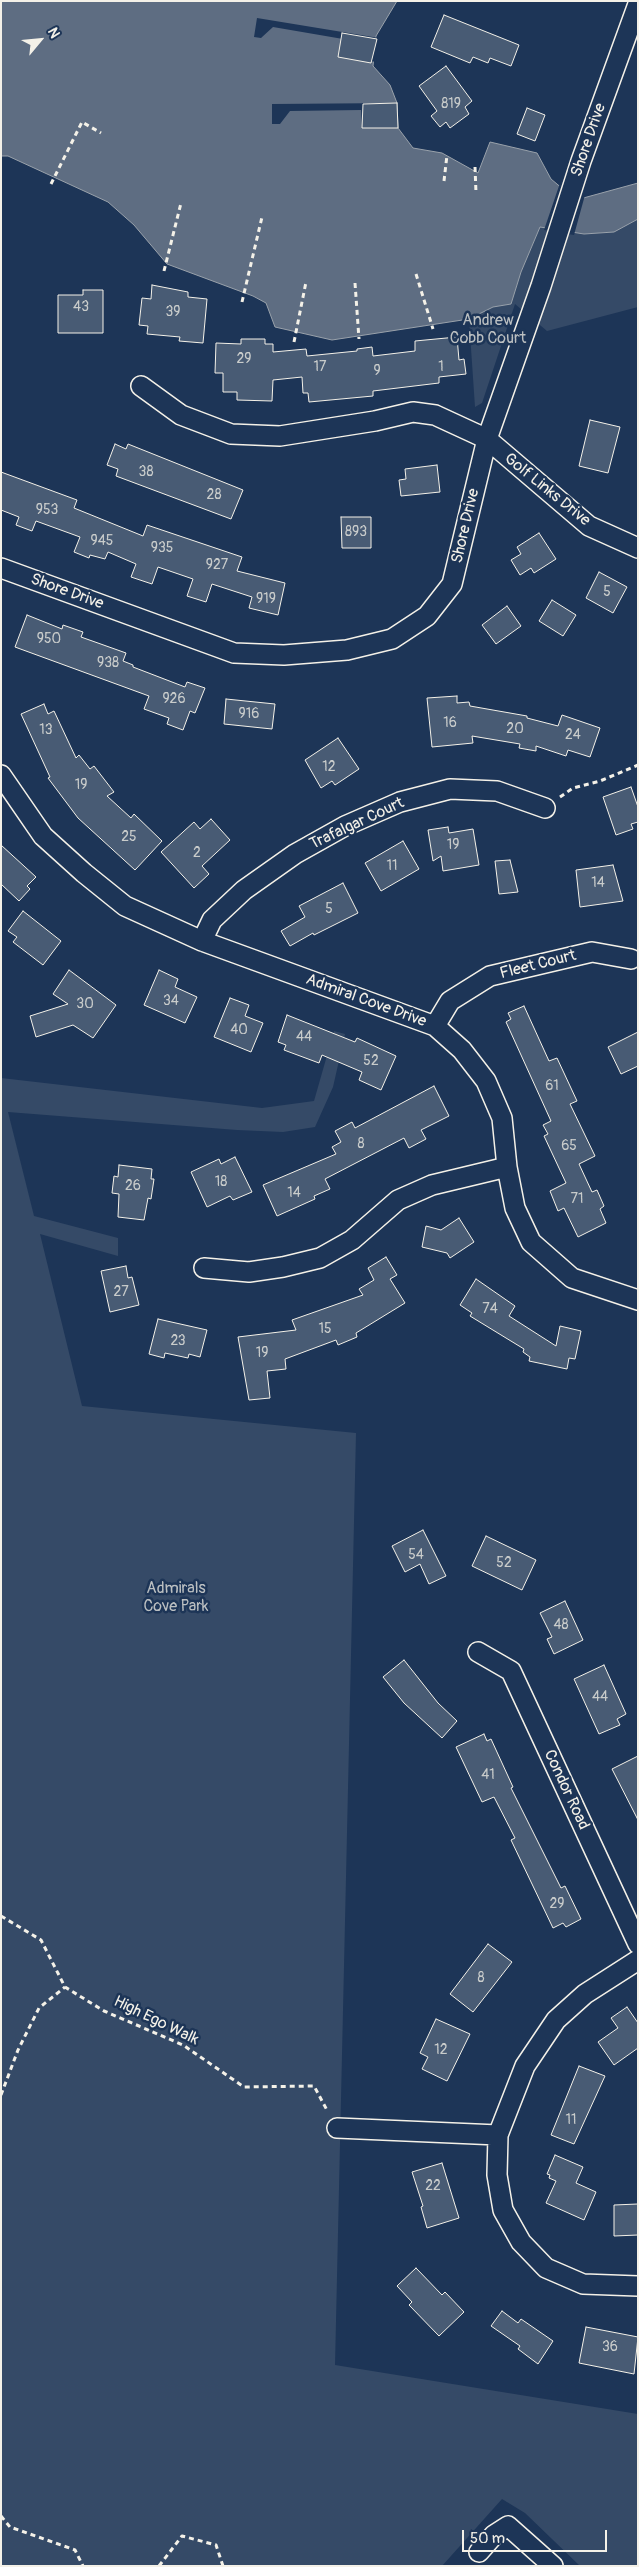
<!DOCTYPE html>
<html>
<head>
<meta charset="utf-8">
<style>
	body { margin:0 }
	#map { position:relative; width:639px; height:2567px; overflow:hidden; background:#1d3557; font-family:Pangolin,sans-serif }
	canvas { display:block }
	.frame { position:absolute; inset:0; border:2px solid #f4f1e8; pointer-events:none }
	.north { position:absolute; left:15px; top:15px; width:50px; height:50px; -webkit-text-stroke:4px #1d3557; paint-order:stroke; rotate:62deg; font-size:14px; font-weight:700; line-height:20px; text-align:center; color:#f4f1e8 }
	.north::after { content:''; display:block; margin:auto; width:18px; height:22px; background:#f4f1e8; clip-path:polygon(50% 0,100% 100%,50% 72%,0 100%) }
	.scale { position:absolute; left:462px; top:2530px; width:145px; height:22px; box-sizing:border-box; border:2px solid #f4f1e8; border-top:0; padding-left:6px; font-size:15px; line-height:18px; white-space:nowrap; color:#f4f1e8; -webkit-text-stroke:4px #1d3557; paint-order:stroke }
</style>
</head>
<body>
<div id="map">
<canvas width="639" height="2567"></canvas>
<div class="frame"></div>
<div class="north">N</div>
<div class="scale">50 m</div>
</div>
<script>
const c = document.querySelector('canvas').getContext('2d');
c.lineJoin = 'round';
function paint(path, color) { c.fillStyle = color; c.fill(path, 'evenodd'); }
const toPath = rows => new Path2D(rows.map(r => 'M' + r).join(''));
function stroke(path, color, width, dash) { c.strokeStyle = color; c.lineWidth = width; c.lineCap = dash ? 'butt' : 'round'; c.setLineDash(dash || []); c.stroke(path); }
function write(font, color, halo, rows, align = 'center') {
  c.font = font + ' Pangolin,sans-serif'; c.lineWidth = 5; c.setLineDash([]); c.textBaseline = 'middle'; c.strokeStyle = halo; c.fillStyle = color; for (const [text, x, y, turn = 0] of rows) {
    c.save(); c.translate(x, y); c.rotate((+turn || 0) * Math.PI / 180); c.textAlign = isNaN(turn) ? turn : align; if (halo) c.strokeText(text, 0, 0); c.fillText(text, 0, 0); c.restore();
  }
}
paint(toPath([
	[638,219,638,307,547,331,515,304,482,403,475,407,469,319,493,307,511,304,521,272,540,227,584,234,613,232],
	[334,1031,345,1034,333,1087,315,1127,283,1132,237,1130,8,1112,34,1216,118,1238,118,1256,40,1234,82,1406,356,1433,335,2365,638,2414,638,2566,580,2566,525,2513,502,2499,442,2566,1,2566,1,1078,262,1108,314,1101]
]), '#354a67');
const water = toPath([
	[1,1,397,1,376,36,373,66,390,85,397,103,398,128,413,148,442,153,478,173,490,142,537,153,551,179,576,200,638,183,638,219,614,232,584,234,540,227,521,272,511,304,493,307,469,319,332,340,275,327,266,303,253,296,167,264,134,225,108,202,8,156,1,156,1,1]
]);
paint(water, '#5e6d82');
stroke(water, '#9aa2ab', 1);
paint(toPath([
	[257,18,379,38,376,62,341,56,343,39,273,27,261,38,254,37],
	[397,103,398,128,362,128,361,110,290,111,280,124,272,124,272,104],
	[560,183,576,197,585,195,574,235,544,230]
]), '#1d3557');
const building = toPath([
	[444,15,519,45,511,66,490,58,488,63,473,57,470,63,431,47,444,15],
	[342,33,377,39,371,63,338,57,342,33],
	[446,66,472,101,465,107,469,114,450,128,446,122,440,127,431,116,437,111,419,86,446,66],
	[397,103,398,128,362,128,363,104,397,103],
	[527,108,545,115,535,141,517,134,527,108],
	[152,285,188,292,188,297,207,299,203,343,179,341,180,337,147,334,148,326,139,325,142,298,151,299,152,285],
	[83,290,103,290,103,333,58,333,58,295,83,295,83,290],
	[457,337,459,360,464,359,466,374,439,377,439,383,373,391,373,396,309,402,308,393,303,393,302,377,273,380,272,401,237,400,237,392,223,392,223,373,215,373,216,343,241,344,241,339,265,339,265,344,273,344,273,352,306,349,307,356,357,351,357,349,372,347,373,356,415,351,415,341,457,337],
	[590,420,620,427,608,473,579,466,590,420],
	[115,444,126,449,128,444,243,490,231,519,116,476,118,469,107,465,115,444],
	[437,465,440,492,401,496,399,480,406,479,405,469,437,465],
	[1,472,77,500,74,508,143,536,147,525,242,557,237,571,285,583,278,615,249,608,252,597,212,584,206,602,187,596,193,579,158,567,152,584,131,577,136,564,108,552,105,559,90,555,89,558,74,552,80,537,36,521,32,531,16,525,19,517,1,510,1,472],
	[341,517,371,517,371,548,342,548,341,517],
	[539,533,556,559,534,573,531,568,520,575,511,560,521,554,517,547,539,533],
	[599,572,627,587,613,613,586,598,599,572],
	[552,600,576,615,563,636,539,621,552,600],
	[507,606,521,626,496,644,482,625,507,606],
	[27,615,62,629,63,625,83,632,81,637,126,653,123,661,133,665,133,667,185,687,187,682,205,688,195,713,190,711,183,730,167,724,169,718,144,709,149,696,15,647,27,615],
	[457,696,457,703,469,702,470,706,527,716,527,718,558,726,562,715,600,728,590,757,568,750,566,756,536,746,536,751,519,748,520,744,472,736,473,743,432,747,427,698,457,696],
	[226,699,275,704,272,729,224,724,226,699],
	[44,704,48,714,54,711,76,758,79,755,90,769,94,766,114,792,107,796,131,818,134,814,162,841,135,870,78,818,48,778,50,777,21,714,44,704],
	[338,738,359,769,335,785,332,781,321,788,305,760,338,738],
	[631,787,638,807,638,822,631,824,633,829,616,835,603,797,631,787],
	[211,819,230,840,202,866,209,874,194,888,161,852,194,822,200,829,211,819],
	[448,827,449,833,473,829,479,865,443,871,441,856,433,861,428,830,448,827],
	[403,841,419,869,381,891,365,863,403,841],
	[1,845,36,877,27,886,30,889,19,901,1,884,1,845],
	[510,860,518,892,499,894,495,861,510,860],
	[613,865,623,901,580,907,576,870,613,865],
	[343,883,358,913,314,935,313,933,290,946,281,931,305,917,299,906,343,883],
	[23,911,61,941,43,965,13,942,17,937,8,931,23,911],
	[69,970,116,1005,93,1038,73,1025,36,1037,30,1016,68,1004,53,994,69,970],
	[159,970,178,979,175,987,197,997,185,1023,144,1005,159,970],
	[230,998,249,1005,245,1016,263,1023,251,1052,214,1037,230,998],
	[524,1006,549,1061,557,1058,577,1101,570,1104,595,1156,579,1164,592,1192,597,1190,604,1206,600,1209,606,1223,578,1237,564,1208,558,1211,550,1191,566,1183,544,1136,548,1134,543,1125,551,1121,506,1022,511,1019,508,1013,524,1006],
	[287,1015,355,1042,357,1038,396,1056,381,1090,359,1080,362,1072,322,1055,319,1063,284,1050,286,1045,278,1042,287,1015],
	[638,1032,638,1066,621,1074,608,1047,638,1032],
	[434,1086,449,1116,421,1130,426,1139,409,1148,404,1138,325,1179,330,1189,314,1196,315,1199,277,1216,263,1185,336,1154,332,1147,341,1142,335,1131,352,1122,355,1128,434,1086],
	[235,1157,252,1192,233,1200,230,1196,207,1207,191,1172,219,1159,221,1164,235,1157],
	[119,1165,152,1169,151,1179,154,1179,151,1199,148,1198,144,1220,118,1217,119,1194,112,1193,114,1176,118,1177,119,1165],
	[459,1218,474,1242,450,1258,447,1253,422,1247,426,1226,441,1230,459,1218],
	[386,1257,397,1275,390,1279,405,1303,356,1333,357,1337,338,1345,336,1340,285,1359,286,1369,267,1371,270,1398,249,1400,238,1337,296,1330,292,1320,363,1295,359,1289,374,1280,368,1268,386,1257],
	[126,1266,128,1278,132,1277,139,1305,110,1312,101,1271,126,1266],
	[476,1279,515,1306,509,1316,556,1346,560,1326,581,1331,575,1359,569,1358,567,1369,529,1361,530,1357,523,1352,524,1349,470,1316,472,1313,460,1305,476,1279],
	[158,1319,207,1330,200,1357,189,1354,188,1358,165,1353,164,1358,149,1354,158,1319],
	[423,1530,446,1576,429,1584,420,1564,405,1572,392,1546,423,1530],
	[486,1536,536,1560,522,1590,472,1566,486,1536],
	[565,1601,583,1640,554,1654,547,1639,552,1637,540,1613,565,1601],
	[404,1660,438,1703,457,1721,442,1738,404,1703,383,1677,404,1660],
	[604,1665,626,1714,617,1719,620,1725,599,1734,574,1679,604,1665],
	[484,1734,487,1741,491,1739,513,1787,511,1788,561,1888,565,1886,581,1919,566,1927,563,1923,553,1928,511,1840,515,1838,494,1797,482,1802,456,1747,484,1734],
	[638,1756,638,1820,612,1769,638,1756],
	[488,1944,512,1962,473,2012,450,1994,488,1944],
	[627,2007,638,2023,638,2048,614,2065,598,2042,618,2028,611,2018,627,2007],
	[436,2019,470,2034,447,2081,422,2069,428,2057,420,2053,436,2019],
	[579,2066,605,2076,574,2144,551,2135,579,2066],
	[555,2155,583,2167,576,2183,596,2192,584,2220,546,2203,556,2181,549,2178,550,2175,547,2174,555,2155],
	[442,2163,459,2218,427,2228,421,2207,423,2206,412,2172,442,2163],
	[638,2204,638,2235,614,2236,614,2205,638,2204],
	[416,2268,442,2295,445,2292,464,2312,439,2336,409,2305,412,2302,397,2286,416,2268],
	[502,2311,518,2323,521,2319,553,2341,538,2364,518,2349,520,2346,491,2326,502,2311],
	[586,2327,638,2337,634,2374,579,2363,586,2327]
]);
paint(building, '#485b74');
stroke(building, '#f4f1e8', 1);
const minor = toPath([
	[141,386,181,415,231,434,280,436,375,421,413,412,435,415,487,439,589,526,638,548],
	[1,568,234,653,284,655,347,650,392,639,427,616,452,584,487,439,541,286,581,161,638,4],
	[1,775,43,836,84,873,125,906,202,941,435,1026,462,1050,486,1081,502,1118,507,1167,515,1208,531,1242,572,1278,638,1300],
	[202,941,212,920,244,890,295,854,345,826,400,802,450,789,497,791,545,808],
	[435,1026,450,1001,490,976,592,952,631,959],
	[204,1268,249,1272,283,1267,320,1258,352,1240,398,1200,432,1185,507,1167],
	[478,1652,511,1671,638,1944],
	[638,1960,585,1994,556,2020,525,2066,498,2135,497,2175,503,2210,521,2242,546,2268,583,2284,638,2286],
	[337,2128,498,2135],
	[479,2552,494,2535,508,2526,553,2566]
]);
stroke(minor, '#f4f1e8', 22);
stroke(toPath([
	[475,167,476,193],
	[444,181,447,155],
	[51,184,82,122,101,133],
	[164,271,181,203],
	[416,274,433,329],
	[355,283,359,339],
	[242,302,262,217],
	[294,342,306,282],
	[560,797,573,788,600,781,638,765],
	[1,1916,41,1940,65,1987,104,2011,183,2045,244,2087,314,2086,328,2112],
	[1,2095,18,2050,39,2008,65,1987],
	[1,2516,10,2527,75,2550,83,2566],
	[159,2566,182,2536,216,2545,223,2566]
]), '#f4f1e8', 3, [5, 4]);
stroke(minor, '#1d3557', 19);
write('14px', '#c9cccb', null, [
	["819",451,104],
	["43",81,307],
	["39",173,312],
	["29",244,359],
	["17",320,367],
	["1",441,367],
	["9",377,371],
	["38",146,472],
	["28",214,495],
	["953",47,510],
	["893",356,532],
	["945",102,541],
	["935",162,548],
	["927",217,565],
	["5",607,592],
	["919",266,599],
	["950",49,639],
	["938",108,663],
	["926",174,699],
	["916",249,714],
	["16",450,723],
	["20",515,729],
	["13",46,730],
	["24",573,735],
	["12",329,767],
	["19",81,785],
	["25",129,837],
	["19",453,845],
	["2",197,853],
	["11",392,866],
	["14",598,883],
	["5",329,909],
	["34",171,1001],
	["30",85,1004],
	["40",239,1030],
	["44",304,1037],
	["52",371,1061],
	["61",552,1086],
	["8",361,1144],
	["65",569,1146],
	["18",221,1182],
	["26",133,1186],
	["14",294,1193],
	["71",577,1199],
	["27",121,1292],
	["74",490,1309],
	["15",325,1329],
	["23",178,1341],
	["19",262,1353],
	["54",416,1555],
	["52",504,1563],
	["48",561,1625],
	["44",600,1697],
	["41",488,1775],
	["29",557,1904],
	["8",481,1978],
	["12",441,2050],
	["11",571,2120],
	["22",433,2186],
	["36",610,2347]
]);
write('16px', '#f4f1e8', '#1d3557', [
	["Shore Drive",589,140,-71],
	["Golf Links Drive",547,490,39],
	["Shore Drive",466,526,-77],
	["Shore Drive",67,592,20],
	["Trafalgar Court",357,824,-25],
	["Fleet Court",538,965,-14],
	["Admiral Cove Drive",366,1001,20],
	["Condor Road",566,1790,65],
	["High Ego Walk",156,2021,26]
]);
write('16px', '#bbbfc1', '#1d3557', [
	["Andrew",488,321],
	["Cobb Court",488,339],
	["Admirals",176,1589],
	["Cove Park",176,1607]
]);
</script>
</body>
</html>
